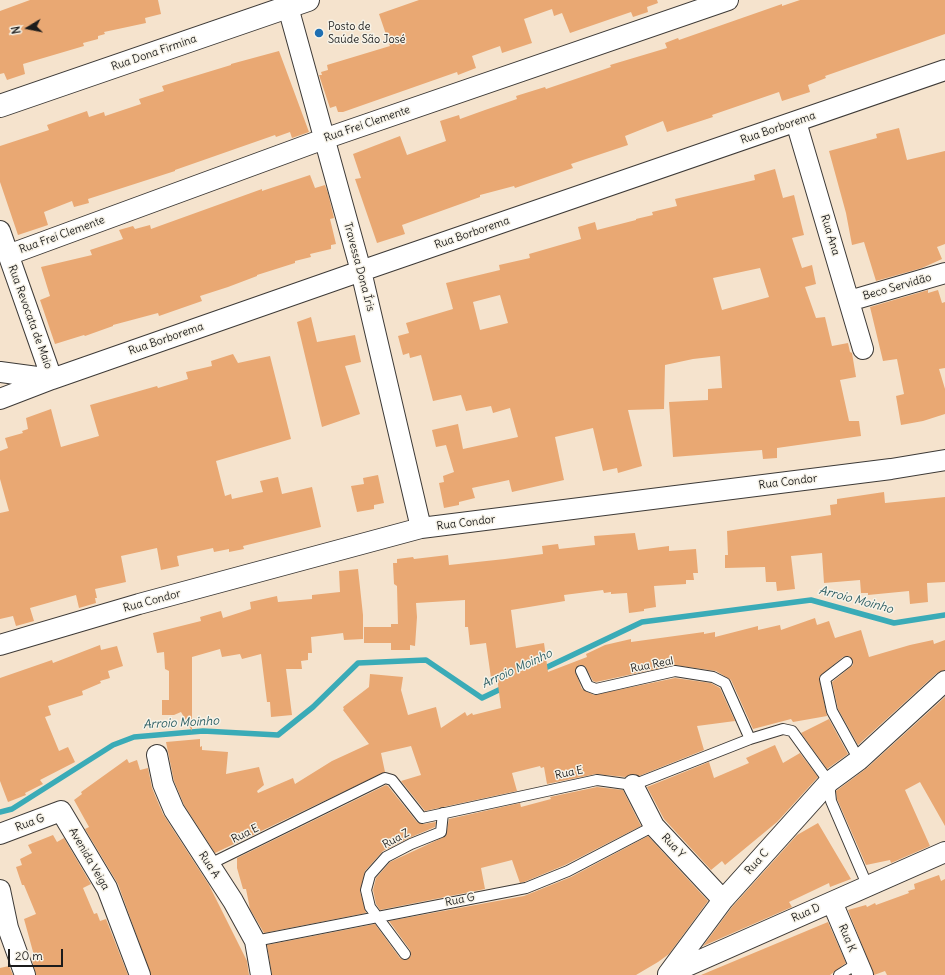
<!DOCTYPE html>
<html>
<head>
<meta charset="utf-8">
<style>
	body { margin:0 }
	#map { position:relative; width:945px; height:975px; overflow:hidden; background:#f5e3cd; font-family:Delius,sans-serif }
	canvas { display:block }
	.north { position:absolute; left:8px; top:8px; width:40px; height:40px; -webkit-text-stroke:3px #f7f3e8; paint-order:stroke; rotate:260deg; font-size:11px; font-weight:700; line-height:16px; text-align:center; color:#1c1c1c }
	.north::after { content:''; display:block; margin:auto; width:14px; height:18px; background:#1c1c1c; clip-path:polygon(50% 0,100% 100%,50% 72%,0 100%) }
	.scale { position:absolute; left:8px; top:949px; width:55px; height:18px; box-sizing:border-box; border:2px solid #1c1c1c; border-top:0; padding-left:5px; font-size:12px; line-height:14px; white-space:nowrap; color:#1c1c1c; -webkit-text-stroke:3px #f7f3e8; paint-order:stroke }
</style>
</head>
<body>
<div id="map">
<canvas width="945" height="975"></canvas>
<div class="north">N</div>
<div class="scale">20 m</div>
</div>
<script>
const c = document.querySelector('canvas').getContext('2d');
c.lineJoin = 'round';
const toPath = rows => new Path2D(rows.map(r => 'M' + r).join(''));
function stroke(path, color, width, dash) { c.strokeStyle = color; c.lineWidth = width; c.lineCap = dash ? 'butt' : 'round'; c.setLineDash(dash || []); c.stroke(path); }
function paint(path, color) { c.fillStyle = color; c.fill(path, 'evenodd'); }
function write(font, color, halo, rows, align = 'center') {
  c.font = font + ' Delius,sans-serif'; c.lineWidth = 3; c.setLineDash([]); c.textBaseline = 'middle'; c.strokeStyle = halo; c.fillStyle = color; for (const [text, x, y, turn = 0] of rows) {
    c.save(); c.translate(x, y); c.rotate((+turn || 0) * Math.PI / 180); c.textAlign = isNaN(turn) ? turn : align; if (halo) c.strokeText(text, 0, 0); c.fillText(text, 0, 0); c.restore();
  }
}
stroke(toPath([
	[541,670,642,622,811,600,894,623,945,615],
	[0,812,12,809,113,745,134,737,203,731,278,735,313,707,358,663,426,660,482,698,505,687]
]), '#3aabb7', 5.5);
paint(toPath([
	[30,0,158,0,161,14,145,18,146,23,104,32,105,34,98,36,98,39,83,43,84,46,23,64,25,74,7,80,4,73,0,74,0,11],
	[419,0,657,0,658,3,647,7,648,12,633,17,631,12,570,33,562,13,554,16,552,9,524,19,532,43,502,53,500,46,472,56,476,68,458,75,457,72,343,112,338,112,336,106,330,108,319,75,322,75,321,72,328,70,327,65,390,46,379,14],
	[800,0,945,0,945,34,825,76,826,78,808,85,810,92,782,101,779,92,712,115,713,117,667,132,663,121,625,136,628,145,571,164,573,168,515,188,514,186,480,195,480,197,402,225,405,234,377,243,355,179,361,178,353,154,400,136,407,155,446,141,440,121,459,115,460,119,485,110,517,99,516,96,545,87,546,89,611,67,610,65,667,48,665,43,678,38,679,40,782,4,782,6],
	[279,51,309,132,292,138,290,132,276,137,275,135,175,170,175,171,88,199,89,203,74,207,72,201,44,212,48,225,18,235,0,182,0,146,49,130,47,125,87,111,89,117,104,112,105,116,141,104,139,99,164,91,162,86,231,65,231,64],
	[899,128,907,160,945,151,945,244,937,247,942,259,922,268,876,281,864,242,852,245,846,213,829,151,877,138,876,134],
	[775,169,783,198,794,195,804,235,792,238,802,268,812,265,816,284,805,287,816,318,825,317,832,346,848,343,850,352,852,353,856,377,840,380,849,421,859,421,861,436,777,448,777,458,763,459,762,450,673,457,669,402,708,400,708,389,722,388,720,356,693,359,665,365,664,409,628,410,642,466,618,473,617,468,603,471,593,428,555,437,564,480,512,492,509,480,472,488,475,498,459,502,459,505,444,508,439,483,444,482,443,476,454,472,446,445,436,447,432,430,458,424,463,449,518,437,510,408,493,413,491,406,466,411,461,395,433,401,421,355,410,358,409,353,403,355,398,336,409,333,406,323,453,309,446,283,500,270,499,265,530,258,529,254,581,239,578,227,595,222,597,230,636,220,636,219,653,215,652,212,677,206,675,199,755,180,754,175],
	[760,268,769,297,722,310,713,278],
	[500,295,508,323,480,330,473,302],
	[310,175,315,188,325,185,328,193,334,218,330,219,336,244,331,245,331,249,310,254,311,257,295,261,295,263,257,275,257,276,228,287,200,296,202,301,159,316,158,313,113,325,113,326,85,336,84,335,55,344,40,300,50,296,41,267,92,255,90,250,123,239,119,230,133,226,135,229,150,225,151,229,262,189,262,191],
	[928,290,928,293,938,290,942,303,945,302,945,368,939,369,945,389,945,414,923,421,901,425,896,396,904,394,897,359,883,361,870,307],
	[311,317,317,342,355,335,361,362,345,366,360,414,322,427,297,322],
	[233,354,238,363,270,356,291,439,216,461,225,496,231,494,232,499,263,492,260,481,278,477,282,494,312,487,321,527,243,546,244,549,229,552,229,549,214,552,213,548,177,556,179,566,161,570,157,548,121,556,126,582,95,589,97,598,95,598,96,603,79,608,76,595,30,608,34,621,16,626,13,616,0,619,0,513,9,511,0,479,0,451,8,448,5,438,23,433,22,431,28,429,26,418,51,409,61,447,99,436,90,405,157,386,158,388,188,379,186,372,212,366,211,361],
	[378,475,384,503,374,505,374,509,357,512,351,486,364,484,363,478],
	[884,492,885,503,945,497,945,582,927,583,928,602,910,604,909,591,868,595,868,593,861,593,860,580,824,583,822,553,791,556,795,589,777,591,776,582,766,582,765,567,725,568,725,555,728,555,727,531,831,515,830,505,837,504,837,499],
	[635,533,638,550,669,546,669,551,696,549,698,573,693,573,694,580,686,580,686,584,654,586,656,607,644,609,644,611,629,613,627,593,611,594,611,592,604,593,603,590,564,595,565,601,511,610,516,648,544,643,548,672,587,657,586,654,605,645,631,639,631,642,704,632,704,634,715,632,715,637,758,626,758,630,780,625,781,630,815,618,817,625,829,621,835,638,861,630,869,657,910,645,933,640,934,644,945,640,945,670,937,673,858,745,838,709,832,682,853,665,853,661,849,656,843,657,819,677,827,716,793,722,791,719,753,729,731,680,716,671,674,665,596,682,593,681,585,666,579,665,575,671,582,689,594,695,675,678,711,683,720,688,735,721,697,726,704,750,639,776,633,774,625,777,596,774,547,784,544,767,541,768,540,766,512,773,517,791,425,811,401,781,421,775,411,746,381,753,385,772,215,853,184,805,174,781,166,742,200,739,200,747,202,746,202,750,228,752,226,774,259,767,264,785,257,791,258,793,293,778,295,784,332,761,369,744,343,710,344,709,343,707,369,687,370,674,403,677,401,690,408,715,436,707,441,728,465,712,467,716,472,713,473,715,501,708,497,677,491,678,486,643,470,645,468,627,465,627,465,600,416,603,417,617,415,646,410,645,410,650,391,650,391,643,364,643,364,627,391,627,391,624,398,624,397,586,394,584,393,563,397,563,397,559,413,557,414,559,448,555,449,565,505,559,543,554,542,546,558,544,559,549,595,545,594,536],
	[358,569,363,615,363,639,344,640,343,633,311,637,312,653,308,653,308,660,301,661,302,669,286,669,292,715,271,717,270,702,267,702,261,654,242,659,240,654,222,657,220,649,192,657,192,731,181,712,174,715,162,715,162,700,169,700,169,671,165,669,164,652,157,653,153,633,201,621,200,617,221,611,223,618,251,609,250,602,277,596,278,602,312,599,312,595,340,592,339,571],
	[100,645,101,650,117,646,123,666,108,671,110,678,100,681,101,683,82,691,83,695,48,706,51,715,45,717,59,751,68,747,75,762,40,780,43,784,25,793,26,795,8,802,0,781,0,678,52,660,53,663],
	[945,697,945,826,920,782,905,790,930,846,891,863,890,860,866,865,837,799,836,791,867,768],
	[829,719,848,754,827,769,801,733],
	[775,745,783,763,800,753,818,777,777,822,725,865,722,861,711,870,664,819,647,787,709,762,714,778,749,763,746,758],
	[127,759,129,763,137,760,140,770,148,768,152,788,163,814,209,885,247,961,249,975,151,975,118,884,85,829,89,827,74,800,82,794,81,792],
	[386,785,388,786,417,822,423,824,436,822,435,827,409,838,383,851,365,871,360,891,366,913,264,933,250,909,246,889,243,889,237,868,237,858],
	[597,787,623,790,641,826,565,865,524,882,520,883,512,860,481,868,485,889,380,910,376,904,373,890,376,878,390,862,446,836,449,819,520,803,521,807,551,799,550,797],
	[818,823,851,879,830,887,829,883,789,902,792,907,703,946,732,907,797,835],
	[53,835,57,842,64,838,91,884,83,888,94,914,97,913,100,921,106,919,128,975,36,975,32,960,35,959,24,919,36,914,24,885,22,885,16,867,22,865,20,859,32,853,28,845],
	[648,836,708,901,669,954,658,962,636,975,272,975,267,945,375,924,400,958,406,960,411,956,410,950,389,921,524,896,571,877],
	[939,875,941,881,945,879,945,975,887,975,885,971,874,975,848,910,866,905,867,907,875,903,876,905,909,893,908,891,915,889,914,884],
	[828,922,846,963,830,975,701,975],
	[9,966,13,975,0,975,0,968]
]), '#e9a873');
const lane = toPath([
	[847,662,825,679,832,711,859,760],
	[581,671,588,686,596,689,675,671,713,677,725,683,750,739],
	[208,865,385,778,392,780,422,818,597,780,633,785,750,739,783,729,792,731,829,782,831,801,868,887],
	[255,941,526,888,568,871,654,826],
	[405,954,370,907,366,890,370,875,386,857,411,844,441,832,443,813],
	[839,975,858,963]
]);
const street = toPath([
	[288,7,361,271,421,528],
	[796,122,863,349],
	[0,231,52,379],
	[8,255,324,139,728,0],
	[849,301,945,273],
	[0,372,52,379],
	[0,399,52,379,361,271,945,70],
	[0,645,139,604,421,528,891,469,945,460],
	[157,755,163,784,174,810,233,901,255,941,261,975],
	[633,785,654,826,723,900],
	[0,834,61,811,107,888,140,975],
	[0,890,8,928,25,975],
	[832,902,863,975],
	[668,974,723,900,829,782,859,760,945,681],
	[669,974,945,852]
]);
const secondary = toPath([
	[0,106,308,0]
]);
stroke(lane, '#3d3a37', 12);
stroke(street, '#3d3a37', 22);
stroke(secondary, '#3d3a37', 24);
stroke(lane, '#fff', 10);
stroke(street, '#fff', 20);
stroke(secondary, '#fff', 22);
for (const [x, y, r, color] of [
	[319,33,5,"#1f6fb2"]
]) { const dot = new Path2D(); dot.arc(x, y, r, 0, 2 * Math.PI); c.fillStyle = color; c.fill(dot); stroke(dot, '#f7f3e8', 1.5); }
write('11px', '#1c1c1c', '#f7f3e8', [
	["Posto de",328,27],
	["Saúde São José",328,40]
], 'left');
write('11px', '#1c1c1c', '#f7f3e8', [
	["Rua Dona Firmina",154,53,-19],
	["Rua Frei Clemente",367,124,-19],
	["Rua Borborema",778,128,-19],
	["Rua Borborema",472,233,-19],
	["Rua Frei Clemente",62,235,-20],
	["Rua Ana",830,235,73],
	["Travessa Dona Íris",359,267,75],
	["Beco Servidão",897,287,-16],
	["Rua Revocata de Maio",30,317,70],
	["Rua Borborema",166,339,-19],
	["Rua Condor",788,482,-7],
	["Rua Condor",466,523,-7],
	["Rua Condor",152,601,-15],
	["Rua Real",652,665,-11],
	["Rua E",569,773,-12],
	["Rua G",30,823,-21],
	["Rua E",245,834,-26],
	["Rua Z",396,839,-28],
	["Rua Y",673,846,47],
	["Avenida Veiga",89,859,60],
	["Rua C",757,862,-48],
	["Rua A",209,865,57],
	["Rua G",460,900,-11],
	["Rua D",806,913,-24],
	["Rua K",847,938,67]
]);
write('italic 12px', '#2a5c62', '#f7f3e8', [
	["Arroio Moinho",856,600,15],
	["Arroio Moinho",517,669,-25],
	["Arroio Moinho",181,723,-3]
]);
</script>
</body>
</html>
